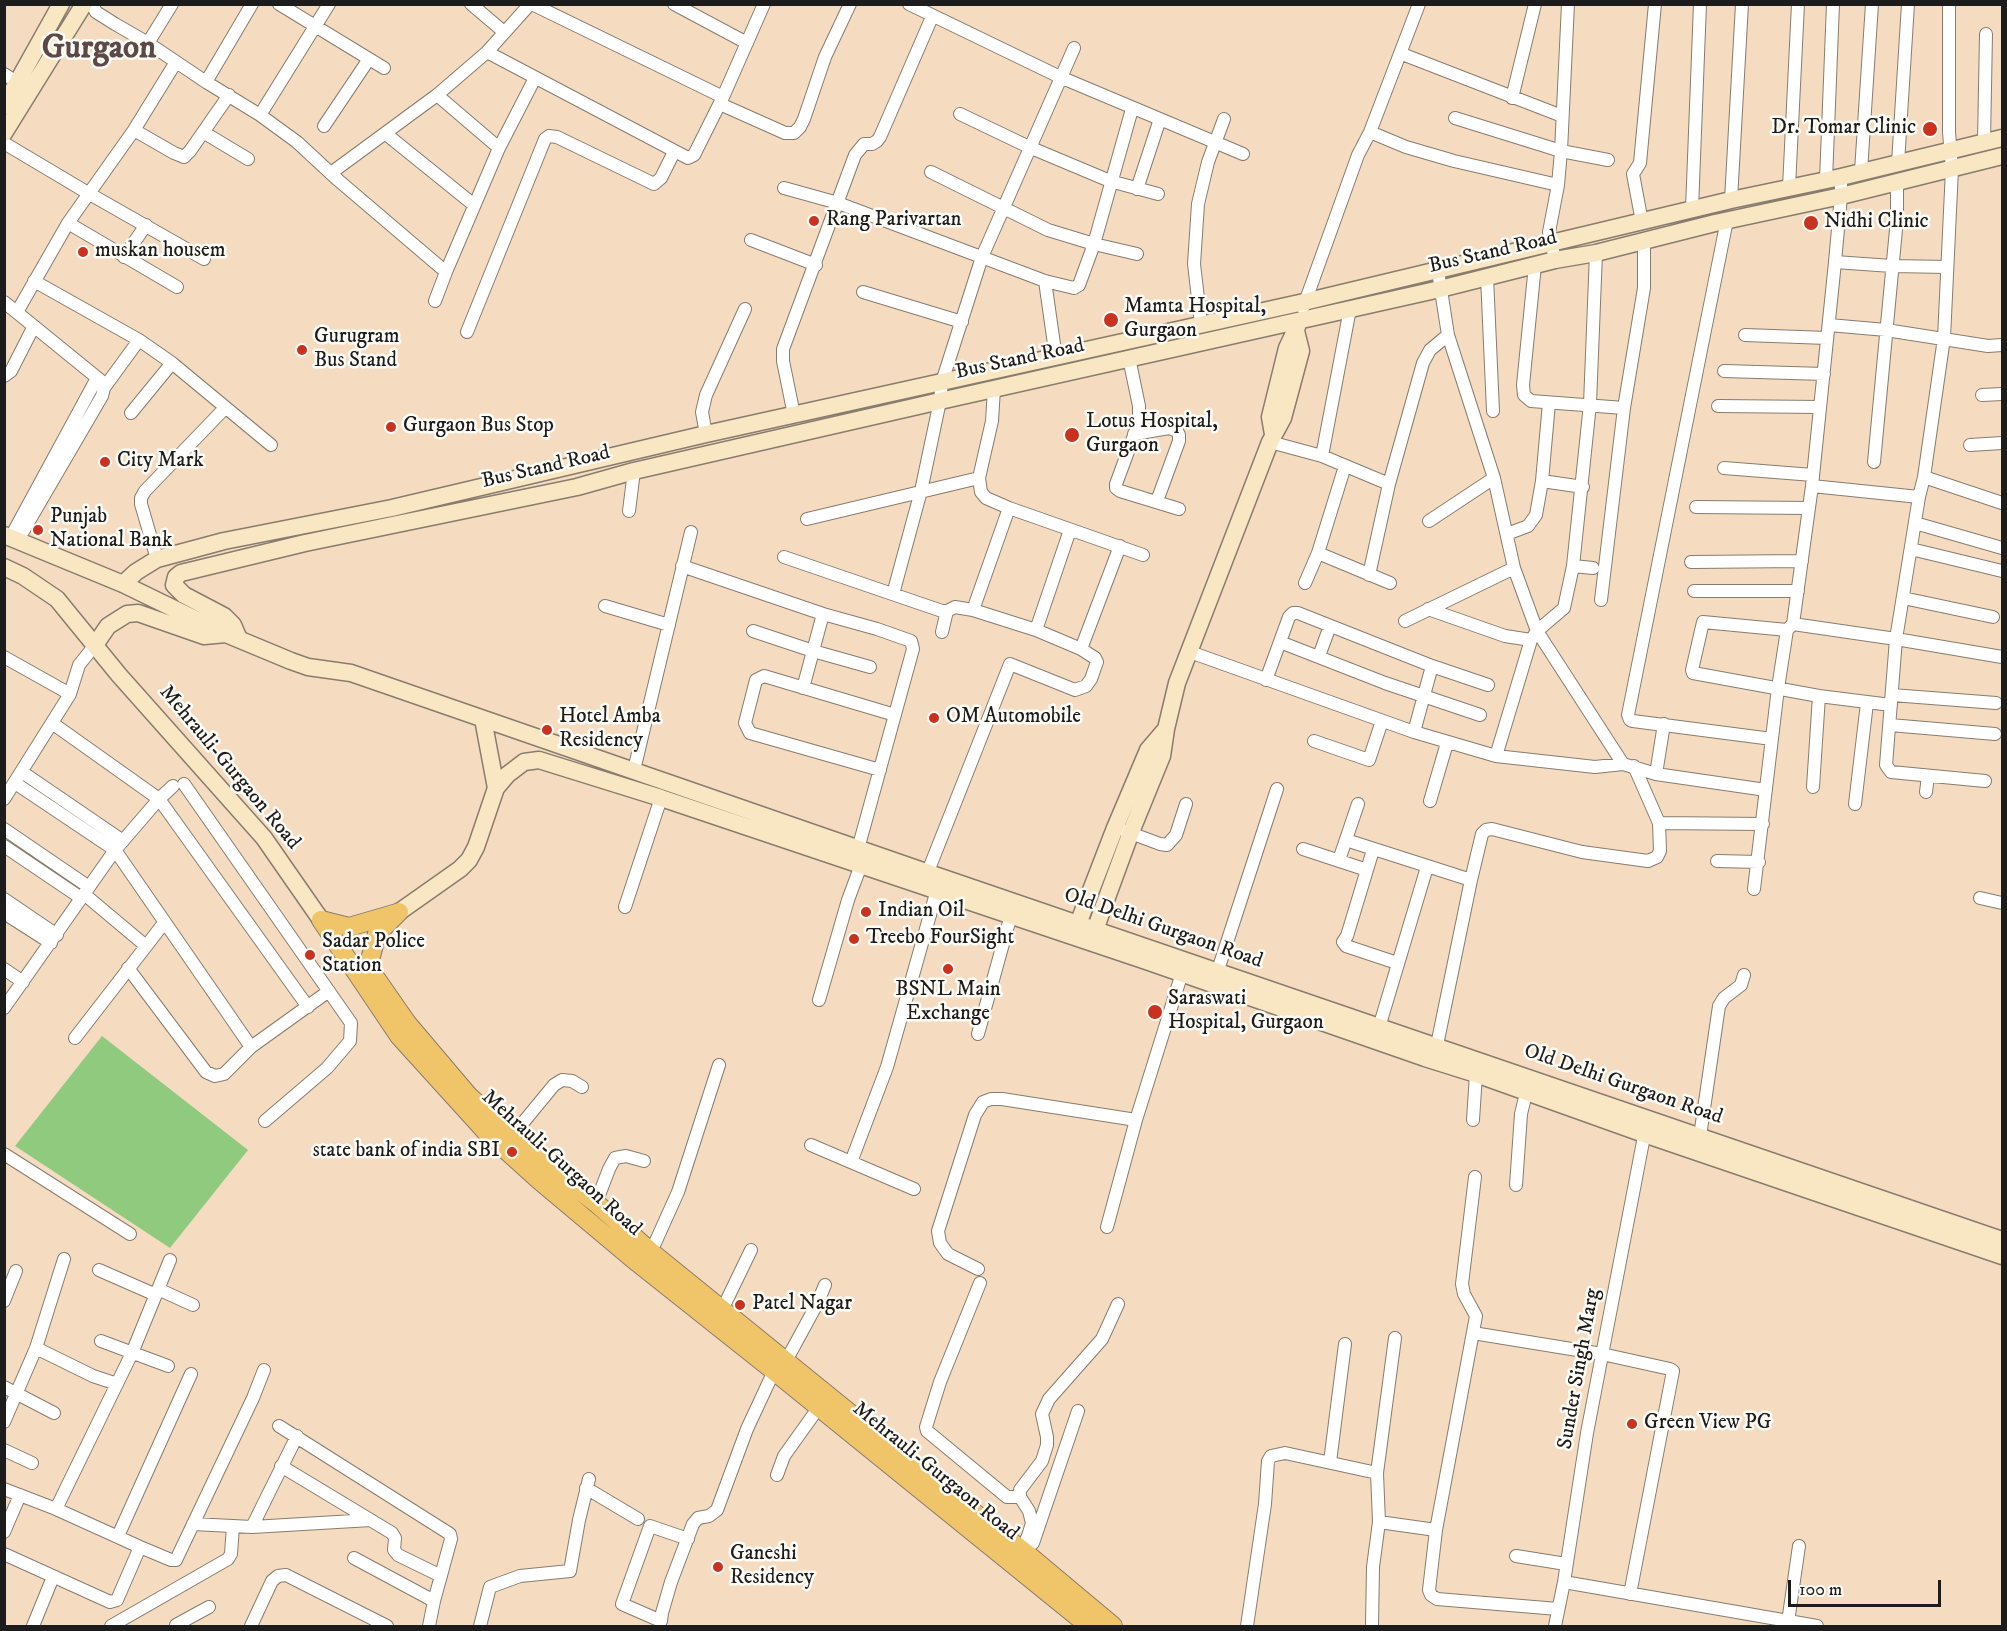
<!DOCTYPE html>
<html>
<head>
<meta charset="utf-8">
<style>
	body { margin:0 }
	#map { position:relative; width:2007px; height:1631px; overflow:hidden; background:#f5dcc0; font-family:"IM FELL DW Pica",serif }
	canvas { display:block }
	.frame { position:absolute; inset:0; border:6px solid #1c1c1c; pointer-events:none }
	.scale { position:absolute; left:1788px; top:1580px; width:153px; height:27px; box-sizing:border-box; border:3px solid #1c1c1c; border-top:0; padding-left:8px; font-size:18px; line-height:21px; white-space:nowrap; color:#1c1c1c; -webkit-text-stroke:4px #fdfcf7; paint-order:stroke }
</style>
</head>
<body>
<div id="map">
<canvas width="2007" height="1631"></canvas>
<div class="frame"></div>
<div class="scale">100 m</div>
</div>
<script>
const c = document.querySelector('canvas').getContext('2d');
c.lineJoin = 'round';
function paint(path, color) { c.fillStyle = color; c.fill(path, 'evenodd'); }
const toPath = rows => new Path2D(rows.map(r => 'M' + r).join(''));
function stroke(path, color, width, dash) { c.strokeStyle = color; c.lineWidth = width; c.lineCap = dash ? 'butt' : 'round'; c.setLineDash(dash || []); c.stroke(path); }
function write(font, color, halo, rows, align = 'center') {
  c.font = font + ' "IM FELL DW Pica",serif'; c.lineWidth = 5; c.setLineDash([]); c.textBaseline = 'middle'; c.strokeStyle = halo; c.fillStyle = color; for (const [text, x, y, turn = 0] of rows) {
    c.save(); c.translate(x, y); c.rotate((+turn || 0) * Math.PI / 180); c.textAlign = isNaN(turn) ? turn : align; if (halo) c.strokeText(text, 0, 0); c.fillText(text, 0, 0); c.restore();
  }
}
paint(toPath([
	[102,1036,248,1150,170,1248,15,1146]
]), '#8fca7f');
const street = toPath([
	[92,4,96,12,115,24,148,43,206,82,260,115,297,142,338,180,446,272],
	[279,4,384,68],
	[471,4,504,32],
	[532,4,723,97],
	[674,4,747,43],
	[909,4,1060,77,1243,154],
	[1949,7,1949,132,1952,169,1944,338,1924,477,1919,497,1896,639,1886,765,1891,772,1985,781],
	[148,43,172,4],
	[487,52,688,158,694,155,723,97,764,4],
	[1402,54,1562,116],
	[4,74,18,83],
	[206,82,252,4],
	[437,95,499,148],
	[1512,98,1535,4],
	[720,104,785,133,794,133,800,127,804,119,825,57,850,4],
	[960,114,1029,147,1110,181,1158,194],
	[260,115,329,4],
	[1455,118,1561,151,1608,160],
	[324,126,369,59],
	[134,130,174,153,184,157,190,151,229,95],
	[203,132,248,159],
	[1370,132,1406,147,1454,161,1558,185],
	[386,134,474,205],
	[1984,142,1986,34],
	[4,143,88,193,204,259],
	[1898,163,1908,4],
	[1861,171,1872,4],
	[931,172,1048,230,1094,244,1137,254],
	[331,173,437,95,487,52,530,4],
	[1826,180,1833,4],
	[1789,187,1798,4],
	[784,188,838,203,1045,281,1074,288,1079,285,1094,244,1132,109],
	[1137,189,1160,119],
	[1731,200,1742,4],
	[1692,209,1700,4],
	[1727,220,1628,715,1630,720,1633,721,1772,739],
	[1642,222,1633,174,1640,163,1655,4],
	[68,223,177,287],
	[751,240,816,265],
	[124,257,146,225],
	[1555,260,1549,232,1558,185,1561,151,1568,4],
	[1835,262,1892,266,1947,267],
	[1535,265,1523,385,1524,395,1531,401,1624,408],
	[1438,271,1448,335,1494,478,1514,568,1537,631,1623,764],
	[1487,277,1493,411],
	[34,281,139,340,172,363,271,445],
	[1045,281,1056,358],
	[863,292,962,322],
	[435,301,446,272,499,148,535,78],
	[4,302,100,380,104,388,102,396,18,540],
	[1303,308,1358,155,1370,132,1419,4],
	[17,312,68,223,134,130,176,62],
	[1201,324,1194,264,1198,204,1208,162,1224,119],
	[1829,325,1886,330,1988,346,2002,345],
	[467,332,545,139,549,136,557,137,654,184,661,178,674,152],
	[1745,335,1827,338],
	[1129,358,1139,406,1139,422,1116,484,1116,488,1120,491,1179,509],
	[1724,371,1824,374],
	[4,376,11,371,34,326],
	[104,388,139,340],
	[994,389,992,421,979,478,981,492,986,498,1009,508,1143,555],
	[1982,395,2002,394],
	[1718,406,1820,407],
	[131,413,172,363],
	[794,415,783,361,783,349,855,155,864,144,872,144,877,141,880,137,932,17],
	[706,434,702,412,706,395,745,309],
	[1134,434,1169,428,1177,431,1179,435,1179,441,1157,501],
	[1270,442,1322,456,1389,484],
	[1970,445,2002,443],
	[1322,456,1350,309],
	[1874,462,1897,219,1897,182],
	[1724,468,1813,475],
	[1924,477,2002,503],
	[1542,481,1583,487],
	[1812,486,1919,497],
	[1696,507,1809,508],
	[629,511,634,471],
	[807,519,979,478],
	[1429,521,1494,478],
	[1915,523,2002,548],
	[14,531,97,378],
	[1507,534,1528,526,1536,515,1542,481,1549,403],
	[1911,549,2002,571],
	[1318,553,1390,583],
	[784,557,942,611,947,611,955,607,973,610,1036,630,1081,649,1095,658,1097,662,1091,679,1086,686,1075,690,1010,664,925,879],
	[157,559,141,504,141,498,145,491,225,408],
	[1691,562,1802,561],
	[682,566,823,614,877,629,911,641,913,649,858,849],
	[1573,566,1593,568],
	[1369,575,1389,484,1423,363,1430,350,1448,335],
	[1305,583,1318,553,1345,466],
	[1694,591,1798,591],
	[893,594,921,491,940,401,942,382,982,257,1074,48],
	[1903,598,1993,617],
	[1601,600,1624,408,1644,288,1644,240],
	[605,606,669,625],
	[1428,609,1505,636,1531,640],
	[973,610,1009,508],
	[1405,621,1514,568],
	[1793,624,1896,639,2002,657],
	[1036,630,1070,530],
	[1787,630,1703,622,1692,670,1693,673,1819,696,1891,705],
	[753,631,813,651,870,667],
	[942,632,947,611],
	[1280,642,1385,683,1480,715],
	[1081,649,1120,546],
	[1190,652,1414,732,1496,756,1595,767,1623,764,1656,774,1766,790],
	[1319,656,1330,626],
	[4,657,70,694],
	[1266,680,1289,617,1293,613,1298,613,1432,666,1488,685],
	[803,688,823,614],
	[1892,695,1996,703],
	[52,723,159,799,308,1007],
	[1890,725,1995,734],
	[1414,732,1432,666],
	[1314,741,1369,760,1382,721],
	[1496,756,1531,640,1537,631,1564,608,1573,566,1590,404,1596,253],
	[634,770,691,532],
	[880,770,750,733,745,723,756,680,764,676,895,715],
	[22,772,123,841],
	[1656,774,1664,724],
	[15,783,115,850,251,1047],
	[184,784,351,1023,350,1041,327,1068,265,1121],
	[1813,787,1819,696],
	[1926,792,1928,776],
	[4,799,70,694,79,665,95,645],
	[1430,801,1447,743],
	[1855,804,1867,703],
	[1659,823,1763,824],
	[4,829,89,887],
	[1125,831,1160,844,1167,845,1176,835,1186,804],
	[1346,840,1471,880],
	[4,846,81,898],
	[1303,849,1367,870],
	[1373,850,1347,936,1343,942,1346,946,1397,963],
	[1339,860,1358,804],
	[1717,861,1759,862],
	[1754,889,1778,688,1787,630,1793,624,1812,486,1835,262,1841,196,1841,177],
	[84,894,146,946],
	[1980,898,2002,903],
	[4,899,57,935],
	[625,907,661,798],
	[4,913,51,943],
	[128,968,206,1072,215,1076,224,1074,251,1047,329,991],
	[4,969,23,982],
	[1218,970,1277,789],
	[819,1000,848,900,861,865],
	[4,1008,115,850,159,799,173,786],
	[978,1034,1011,915],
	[1377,1034,1427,867],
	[75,1038,164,923],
	[1437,1045,1471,880,1482,834,1486,830,1492,829,1582,852,1648,861,1657,857,1660,851,1659,823,1634,766],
	[1473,1120,1476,1074],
	[512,1136,554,1085,562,1080,572,1081,582,1087],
	[1700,1136,1719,1006,1724,998,1741,985,1744,975],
	[811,1145,914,1189],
	[4,1154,130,1234],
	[851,1162,887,1067,937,890],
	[1475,1177,1462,1284,1464,1294,1476,1316,1436,1530,1429,1590,1431,1595,1437,1599,1558,1609],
	[1516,1185,1521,1114,1526,1093],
	[596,1203,609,1169,615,1158,626,1156,644,1161],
	[1107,1227,1136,1120,1182,973],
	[651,1252,678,1192,719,1065],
	[978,1269,948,1254,940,1243,938,1231,975,1115,983,1102,991,1099,1002,1099,1136,1120],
	[99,1270,156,1295],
	[980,1283,940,1382,926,1427,927,1431,1007,1497,1020,1497],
	[158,1289,193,1305],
	[4,1301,16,1271],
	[722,1310,751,1250],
	[1473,1333,1602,1354,1670,1369,1673,1371,1630,1594],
	[101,1341,168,1366],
	[36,1348,93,1376,117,1384],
	[786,1361,817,1304,825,1285],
	[4,1387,54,1413],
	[4,1422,36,1348,64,1259],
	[279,1426,450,1534,451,1539,434,1601,429,1626],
	[4,1450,32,1463],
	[1330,1462,1345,1344],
	[281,1466,392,1533,395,1538,394,1550,398,1555,441,1576],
	[777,1475,784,1456,819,1407],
	[586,1488,638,1519],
	[4,1489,56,1509,140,1547,171,1560,176,1560,253,1398,264,1370],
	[56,1509,132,1353,170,1260],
	[1379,1522,1436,1530],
	[193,1524,252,1527,371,1520],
	[252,1527,297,1436],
	[4,1532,20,1495],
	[118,1536,191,1374],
	[688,1539,650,1526,622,1604,661,1621,662,1613,671,1582,693,1524,698,1518,709,1516,717,1510,747,1429,774,1371],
	[1033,1543,1078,1411],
	[1022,1549,1028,1536,1032,1523,1029,1511,1020,1497,1020,1490,1042,1461,1047,1445,1047,1437,1042,1414,1049,1399,1102,1339,1118,1304],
	[4,1554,110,1602,117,1600,140,1547],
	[1516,1556,1566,1564],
	[354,1558,434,1601],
	[1564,1582,1817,1626],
	[1788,1622,1799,1546],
	[176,1625,209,1607],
	[33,1626,53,1577],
	[111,1626,228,1559,231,1554,233,1526],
	[251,1626,272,1581,278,1576,286,1575,387,1626],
	[480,1626,490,1587,520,1576,570,1571,579,1520,589,1479],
	[1247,1626,1265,1504,1268,1461,1271,1456,1285,1453,1377,1473],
	[1372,1626,1373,1567,1379,1522,1377,1473,1395,1338],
	[1555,1626,1564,1582,1587,1433,1646,1126]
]);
const secondary = toPath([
	[4,106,61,4],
	[4,133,84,4],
	[1273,434,1270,417,1287,348,1297,327],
	[4,535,123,584,226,634,291,661,308,667,351,673,926,872,2002,1240],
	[4,567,23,576,57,599,119,675,264,838,321,920],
	[123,584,136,572,157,559,224,541,392,508,706,434,1304,302,1731,200,1841,177,2002,138],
	[239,639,233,625,224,616,184,595,174,585,176,577,181,573,305,543,577,487,634,471,940,401,1440,289,1555,260,1596,253,1715,223,1841,196,2002,156],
	[95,645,108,626,127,614,138,613,204,636,226,634],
	[496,788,507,775,524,762,539,760,661,798,1146,961,1425,1058,1476,1074,1644,1134,2002,1256],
	[399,912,460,869,469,860,476,847,496,788,483,719],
	[1078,924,1115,828,1148,750,1166,729],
	[1095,930,1131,832,1162,756,1166,729,1177,683,1270,442,1283,418,1301,351,1296,331]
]);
const primary = toPath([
	[399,912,377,934,368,967,407,1023,468,1095,530,1153,596,1203,651,1252,925,1474,1027,1554,1113,1626],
	[321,920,399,1036,487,1133,539,1180,638,1263,774,1371,1089,1626],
	[321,920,349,927,397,913]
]);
stroke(street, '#887c6e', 14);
stroke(secondary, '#887c6e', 19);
stroke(primary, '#887c6e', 20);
stroke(street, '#fff', 12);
stroke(secondary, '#f9e7c3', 16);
stroke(primary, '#f0c469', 18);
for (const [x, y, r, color] of [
	[1930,129,8,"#c8321e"],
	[814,221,6,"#c8321e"],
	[1811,223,8,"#c8321e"],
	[83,252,6,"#c8321e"],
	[1111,320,8,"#c8321e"],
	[302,350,6,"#c8321e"],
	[391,427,6,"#c8321e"],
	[1072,435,8,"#c8321e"],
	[105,462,6,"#c8321e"],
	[38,530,6,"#c8321e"],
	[934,718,6,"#c8321e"],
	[547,730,6,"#c8321e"],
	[866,912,6,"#c8321e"],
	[854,939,6,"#c8321e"],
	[310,955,6,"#c8321e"],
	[948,969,6,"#c8321e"],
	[1155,1012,8,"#c8321e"],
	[512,1152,6,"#c8321e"],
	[740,1305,6,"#c8321e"],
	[1632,1424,6,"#c8321e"],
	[718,1567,6,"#c8321e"]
]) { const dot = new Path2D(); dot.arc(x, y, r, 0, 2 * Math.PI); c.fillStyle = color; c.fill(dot); stroke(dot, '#fdfcf7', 2); }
write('21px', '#1c1c1c', '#fdfcf7', [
	["Dr. Tomar Clinic",1916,129,"right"],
	["Rang Parivartan",826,221],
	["Nidhi Clinic",1824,223],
	["muskan housem",95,252],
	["Mamta Hospital,",1124,308],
	["Gurgaon",1124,332],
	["Gurugram",314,338],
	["Bus Stand",314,362],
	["Lotus Hospital,",1086,423],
	["Gurgaon",1086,447],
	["Gurgaon Bus Stop",403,427],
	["City Mark",117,462],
	["Punjab",50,518],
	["National Bank",50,542],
	["Hotel Amba",559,718],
	["Residency",559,742],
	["OM Automobile",946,718],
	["Indian Oil",878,912],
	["Treebo FourSight",866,939],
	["Sadar Police",322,943],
	["Station",322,967],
	["BSNL Main",948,991,"center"],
	["Exchange",948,1015,"center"],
	["Saraswati",1168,1000],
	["Hospital, Gurgaon",1168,1024],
	["state bank of india SBI",500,1152,"right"],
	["Patel Nagar",752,1305],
	["Green View PG",1644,1424],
	["Ganeshi",730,1555],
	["Residency",730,1579]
], 'left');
write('21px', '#1c1c1c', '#fdfcf7', [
	["Bus Stand Road",1493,253,-13],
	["Bus Stand Road",1020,360,-12],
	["Bus Stand Road",546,468,-13],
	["Mehrauli-Gurgaon Road",229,768,50],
	["Old Delhi Gurgaon Road",1163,929,19],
	["Old Delhi Gurgaon Road",1623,1085,19],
	["Mehrauli-Gurgaon Road",561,1164,42],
	["Sunder Singh Marg",1580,1369,-80],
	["Mehrauli-Gurgaon Road",935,1472,39]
]);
write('bold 33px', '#5c4846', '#fdfcf7', [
	["Gurgaon",99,50]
]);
</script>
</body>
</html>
